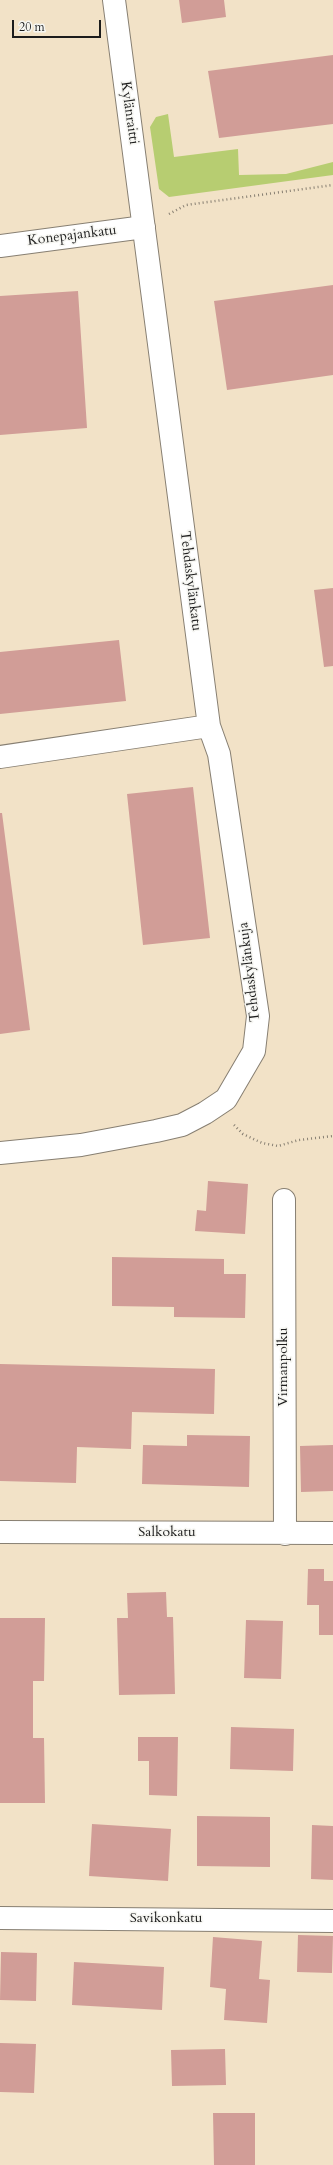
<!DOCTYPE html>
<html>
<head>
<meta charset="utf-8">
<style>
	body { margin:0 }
	#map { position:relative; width:333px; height:2165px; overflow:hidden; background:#f2e2c7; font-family:Cardo,serif }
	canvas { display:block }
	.scale { position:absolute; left:12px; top:20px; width:89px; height:18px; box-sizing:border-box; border:2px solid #1c1c1c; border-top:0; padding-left:5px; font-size:12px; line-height:14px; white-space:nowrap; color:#1c1c1c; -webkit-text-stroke:3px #f6f6f2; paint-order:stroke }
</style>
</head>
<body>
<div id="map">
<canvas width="333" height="2165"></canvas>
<div class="scale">20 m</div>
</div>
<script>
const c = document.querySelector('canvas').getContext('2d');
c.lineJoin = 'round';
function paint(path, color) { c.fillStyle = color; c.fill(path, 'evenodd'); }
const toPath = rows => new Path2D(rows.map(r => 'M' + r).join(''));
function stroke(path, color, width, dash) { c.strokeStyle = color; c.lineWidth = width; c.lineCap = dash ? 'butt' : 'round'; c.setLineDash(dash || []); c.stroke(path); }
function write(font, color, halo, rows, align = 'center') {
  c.font = font + ' Cardo,serif'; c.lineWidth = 3; c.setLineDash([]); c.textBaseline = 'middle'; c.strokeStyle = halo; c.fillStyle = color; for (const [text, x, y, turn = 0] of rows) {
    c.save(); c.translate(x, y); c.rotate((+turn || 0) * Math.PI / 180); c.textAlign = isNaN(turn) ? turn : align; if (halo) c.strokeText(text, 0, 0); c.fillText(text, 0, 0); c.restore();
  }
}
paint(toPath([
	[168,114,174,157,238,149,239,175,286,174,333,162,333,175,169,197,159,189,150,127,156,117]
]), '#b7cd71');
paint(toPath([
	[179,0,224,0,226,17,182,23],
	[333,55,333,124,219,138,208,71],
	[333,285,333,375,227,390,214,301],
	[78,291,87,428,0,435,0,296],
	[333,588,333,666,324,667,314,590],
	[119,640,126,701,0,714,0,652],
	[193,787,210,938,143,945,127,794],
	[0,813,2,813,30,1030,0,1034],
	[208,1181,248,1184,245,1234,195,1231,197,1210,206,1211],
	[112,1257,224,1259,224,1274,246,1274,245,1318,174,1317,174,1307,112,1306],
	[0,1364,215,1369,214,1414,132,1412,131,1449,77,1447,76,1483,0,1481],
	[187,1435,250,1436,249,1487,142,1484,143,1445,187,1446],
	[333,1445,333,1491,301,1492,300,1446],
	[308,1569,324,1569,324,1581,333,1581,333,1635,319,1635,319,1605,307,1605],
	[166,1592,167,1617,173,1617,175,1694,119,1695,117,1618,128,1618,127,1593],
	[0,1618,45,1618,44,1681,33,1681,33,1738,44,1738,45,1803,0,1803],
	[246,1620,283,1621,281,1679,244,1678],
	[231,1727,294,1729,293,1771,230,1769],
	[138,1737,178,1737,177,1796,149,1795,149,1761,138,1761],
	[197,1816,270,1817,270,1867,197,1866],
	[92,1824,171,1829,168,1881,89,1876],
	[312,1825,333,1826,333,1880,311,1879],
	[298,1935,333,1936,332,1973,297,1972],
	[213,1937,262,1941,259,1979,270,1980,267,2023,224,2020,226,1989,210,1987],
	[1,1952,37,1953,36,2001,0,2000],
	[74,1962,164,1967,162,2010,72,2005],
	[0,2043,36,2044,34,2093,0,2092],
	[225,2049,226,2085,172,2086,171,2050],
	[213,2113,255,2113,255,2165,214,2165]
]), '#d19d97');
const minor = toPath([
	[0,246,144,227],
	[0,757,209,726],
	[0,1153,81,1145,156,1131,182,1125,205,1113,226,1099,254,1051,258,1016,219,754,209,726,114,0],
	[284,1200,285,1534],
	[0,1532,333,1533],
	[0,1918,333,1921]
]);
stroke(minor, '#877f72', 24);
stroke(toPath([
	[169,214,186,205,333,185],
	[234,1125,243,1134,262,1143,278,1146,299,1140,333,1136]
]), '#877f72', 2.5, [1, 3]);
stroke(minor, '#fff', 22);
write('14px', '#1c1c1c', '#f6f6f2', [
	["Kylänraitti",129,113,82],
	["Konepajankatu",72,236,-7],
	["Tehdaskylänkatu",190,581,83],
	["Tehdaskylänkuja",250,972,-97],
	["Virmanpolku",284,1367,-90],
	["Salkokatu",167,1533],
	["Savikonkatu",166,1919]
]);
</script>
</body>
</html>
